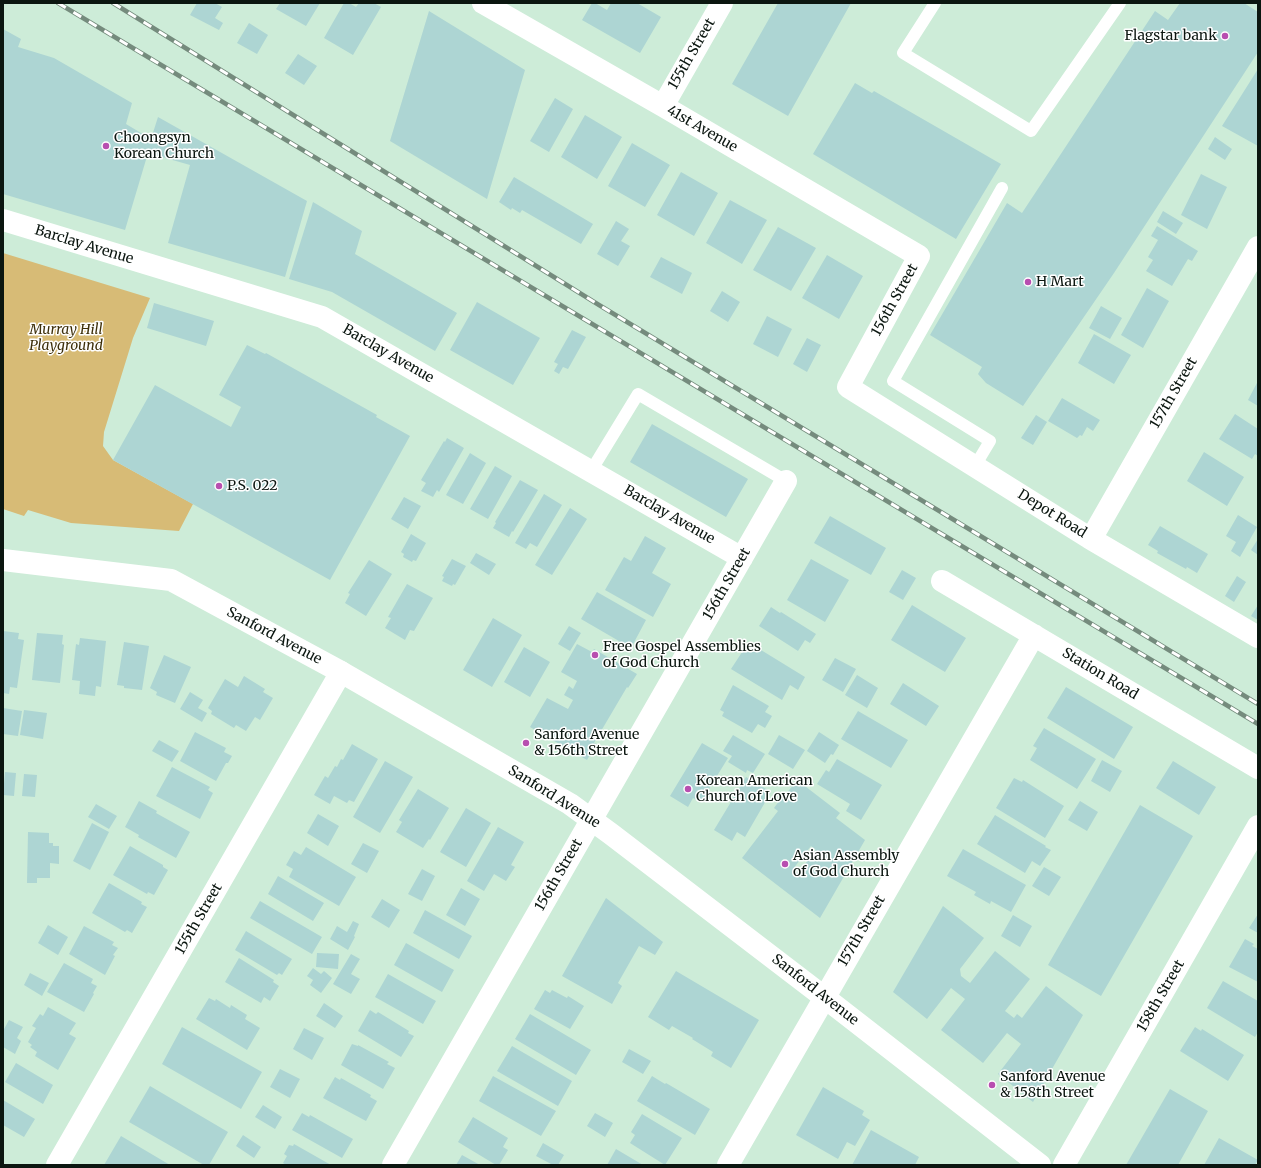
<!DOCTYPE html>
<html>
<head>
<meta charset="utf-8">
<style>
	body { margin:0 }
	#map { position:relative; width:1261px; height:1168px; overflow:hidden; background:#cdecd8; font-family:Merriweather,serif }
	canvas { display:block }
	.frame { position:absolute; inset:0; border:4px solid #0b1610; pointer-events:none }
</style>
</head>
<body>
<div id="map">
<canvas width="1261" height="1168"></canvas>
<div class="frame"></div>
</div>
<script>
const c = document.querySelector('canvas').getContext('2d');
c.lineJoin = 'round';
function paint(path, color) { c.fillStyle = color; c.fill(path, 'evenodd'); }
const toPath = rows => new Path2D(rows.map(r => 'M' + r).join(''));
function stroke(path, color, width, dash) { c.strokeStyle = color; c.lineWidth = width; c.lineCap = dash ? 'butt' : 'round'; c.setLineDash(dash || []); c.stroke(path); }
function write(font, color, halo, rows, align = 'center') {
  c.font = font + ' Merriweather,serif'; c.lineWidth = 3; c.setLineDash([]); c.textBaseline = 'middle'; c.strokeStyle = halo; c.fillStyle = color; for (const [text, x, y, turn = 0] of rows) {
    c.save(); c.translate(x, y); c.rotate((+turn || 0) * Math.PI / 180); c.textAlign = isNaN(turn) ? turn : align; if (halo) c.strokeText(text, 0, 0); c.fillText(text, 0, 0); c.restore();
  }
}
paint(toPath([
	[3,253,150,298,133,338,104,432,103,446,113,460,193,504,179,531,71,523,28,510,24,516,3,509]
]), '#d7bb76');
paint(toPath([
	[197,3,215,3,222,7,215,18,223,23,219,30,190,15],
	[280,3,320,3,306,26,276,9],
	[344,3,349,3,356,7,359,3,374,3,381,7,353,55,324,38],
	[592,3,595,3,607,10,611,3,637,3,661,17,640,53,582,20],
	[778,3,851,3,788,116,732,84],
	[1180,3,1244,3,1258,12,1258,52,1114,273,1023,406,986,383,978,374,982,367,930,335,1007,203,1022,213,1155,11,1168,20],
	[429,11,525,70,487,199,390,141],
	[249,23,268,35,257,54,237,43],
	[3,29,21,39,18,47,54,58,132,103,126,124,151,139,158,117,307,201,285,277,168,243,190,165,148,153,125,230,3,194],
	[298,54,317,66,304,85,285,73],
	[1258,69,1258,146,1222,126],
	[855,83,872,93,874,91,1001,164,956,239,813,154],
	[555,98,573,109,549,152,530,141],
	[585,115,622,137,597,179,561,157],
	[1215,137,1232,149,1225,160,1208,149],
	[632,143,670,165,645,207,608,186],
	[681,172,718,193,694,236,657,215],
	[1201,174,1227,187,1207,229,1181,215],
	[514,177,593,224,581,244,522,210,520,213,512,208,511,210,499,202],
	[730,200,767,220,742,264,706,243],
	[313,202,362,231,355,254,457,313,435,351,332,292,289,279],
	[1163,211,1183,223,1176,234,1157,222],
	[616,221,629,229,621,241,630,246,618,266,597,254],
	[1157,226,1198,251,1192,261,1188,259,1172,286,1146,271,1153,260,1148,257,1158,240,1151,236],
	[778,227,816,248,791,291,753,270],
	[827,255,863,276,839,319,802,298],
	[661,257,692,273,682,294,650,277],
	[1147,288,1169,301,1143,348,1121,335],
	[722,291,740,302,728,322,710,311],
	[477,302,540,338,513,385,450,350],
	[154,303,214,321,206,346,147,328],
	[1101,306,1122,318,1110,339,1089,328],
	[767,316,792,329,778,357,753,344],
	[572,330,586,337,568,369,563,367,559,374,554,371,558,364,554,362],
	[1094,334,1131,355,1114,384,1078,363],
	[807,338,821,345,807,372,793,364],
	[247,345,265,354,266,353,377,415,376,417,410,436,330,580,113,460,155,385,231,427,241,407,219,395],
	[1258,381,1258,406,1248,400],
	[1062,398,1100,420,1093,431,1087,427,1082,436,1080,435,1077,438,1048,421],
	[1235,414,1258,429,1258,456,1255,454,1252,459,1219,439],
	[1036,415,1047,422,1033,445,1021,438],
	[652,424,748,479,726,517,630,462],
	[447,438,464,448,439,492,437,490,433,497,421,491,426,483,421,480,444,441,445,442],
	[1204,452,1244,477,1227,506,1187,481],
	[470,453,486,463,463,504,446,495],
	[495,466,512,476,488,519,470,509],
	[520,480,538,490,513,532,512,531,509,537,493,528,496,523,495,522],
	[544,494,562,505,537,547,530,543,526,549,515,543],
	[404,497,421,506,408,529,391,519],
	[570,508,587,519,552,575,535,565],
	[1238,515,1257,527,1240,557,1231,551,1236,542,1226,536],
	[830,516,886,548,871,575,814,543],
	[1160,526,1208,554,1197,573,1187,567,1186,569,1157,553,1158,551,1148,545],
	[411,534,426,543,416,561,413,560,412,562,403,557,404,554,401,552],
	[645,536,666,548,652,573,671,584,653,617,605,590,624,557,631,561],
	[1258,539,1258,555,1251,550],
	[476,553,496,564,489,575,470,563],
	[452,559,466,566,455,585,453,584,452,586,442,581,444,577,442,576],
	[811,559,849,580,825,622,787,600],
	[369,560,392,574,366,616,345,603,350,594,348,593],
	[902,570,916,578,903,600,889,592],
	[1237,576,1246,582,1234,602,1225,596],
	[407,584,433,598,414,631,410,630,405,640,385,628,391,618,388,617],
	[597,592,646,620,631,648,581,619],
	[912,605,966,638,945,672,891,640],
	[1258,605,1258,620,1251,616],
	[771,607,780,613,781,612,816,634,810,643,805,640,798,651,759,626],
	[493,618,522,635,492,687,463,670],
	[569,626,581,633,570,651,558,644],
	[3,631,19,633,18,639,24,640,17,688,10,687,9,694,3,693],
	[37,633,63,635,62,644,64,645,60,683,32,680],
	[80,638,106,641,101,687,96,686,95,696,79,694,80,681,72,680,76,644,79,645],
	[124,642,149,646,142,690,124,688,124,686,117,685],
	[577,644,592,652,594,649,637,674,628,688,627,687,594,743,596,744,587,760,530,727,547,698,568,709,573,700,564,695,569,686,573,689,577,681,561,672],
	[746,646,754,651,754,649,759,652,761,650,805,677,798,690,790,685,782,700,731,669],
	[524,647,550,662,530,697,504,682],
	[164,655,191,667,175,703,156,695,157,692,150,688],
	[835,658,856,669,843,692,822,680],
	[857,675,878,688,867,708,845,695],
	[244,676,265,689,263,692,273,698,260,720,255,717,246,731,236,725,234,728,211,714,212,711,208,708,225,679,238,687],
	[903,683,939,706,926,726,890,704],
	[733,685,769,706,765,712,772,716,765,728,758,724,752,733,722,716,724,712,720,710],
	[1066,687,1133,727,1114,759,1047,718],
	[190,692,203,700,198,708,207,713,202,722,180,709],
	[3,708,22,711,18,736,3,734],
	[24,710,47,713,43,739,20,735],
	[858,711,908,740,891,768,841,739],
	[1044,728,1096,759,1077,789,1030,760,1037,748,1033,746],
	[195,732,226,748,224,752,232,756,228,763,226,763,216,781,180,761],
	[819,732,839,745,833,755,831,754,825,763,807,751],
	[733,735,765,754,753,773,747,770,746,773,728,762,732,756,723,751],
	[779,735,805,750,793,769,768,754],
	[159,740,179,751,172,762,152,751],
	[702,743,728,758,701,802,693,798,688,807,670,796],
	[352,744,378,759,354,802,349,800,347,803,334,796,330,804,314,795,325,776,328,778,335,766,337,767,341,759,343,760],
	[837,759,882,785,861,820,846,811,850,804,817,784,826,770,829,772],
	[1102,760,1122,771,1110,792,1091,781],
	[385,761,413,777,380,833,353,817],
	[1173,761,1216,787,1199,815,1156,788],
	[172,767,210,787,208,790,213,793,200,819,156,796],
	[5,772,16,773,14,796,3,795],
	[24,774,37,775,35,797,22,796],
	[746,777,771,792,745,837,737,832,732,841,714,830],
	[1014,778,1022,782,1023,780,1064,806,1045,838,996,808],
	[797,780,840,813,836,818,865,840,820,918,742,858,778,811,774,808,782,797,787,801,790,797,786,794],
	[811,846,816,850,798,873,793,869],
	[418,789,449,808,430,840,429,839,423,848,396,832,402,822,399,820],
	[139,801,157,811,156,813,190,832,176,858,138,837,139,835,125,827],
	[1080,801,1098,812,1087,831,1068,820],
	[96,804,117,816,109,829,88,817],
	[1140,805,1193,836,1101,996,1048,965],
	[466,808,491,823,466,867,440,852],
	[318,814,339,826,328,846,307,833],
	[995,815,1046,846,1045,847,1051,850,1040,866,1032,861,1025,873,977,844],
	[92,823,109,832,90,870,73,861],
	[498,827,524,842,511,865,515,867,506,881,494,874,484,891,467,881],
	[28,832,49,833,49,843,53,843,53,846,59,846,59,864,50,863,50,878,37,878,37,883,27,883],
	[363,843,379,851,367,873,351,864],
	[130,846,163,865,163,867,168,870,154,895,148,892,147,894,113,875],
	[306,847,356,877,339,906,289,877,293,869,286,865,294,851,301,855],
	[963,849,1026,885,1011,912,991,901,990,904,974,895,976,892,947,876],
	[1044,867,1061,877,1049,896,1032,886],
	[422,869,435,876,422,901,408,894],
	[278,876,324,903,313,921,268,894],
	[109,883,142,902,141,904,147,907,132,933,127,930,125,932,92,913],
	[461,888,480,899,465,926,446,915],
	[606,898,663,942,655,955,639,946,618,983,622,986,612,1004,562,976],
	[382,899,400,910,389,928,371,917],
	[260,901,322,937,312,954,250,918],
	[943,906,984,938,960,969,961,976,970,983,995,951,1030,979,1005,1011,1014,1018,1017,1014,1022,1018,1046,986,1083,1015,1033,1102,998,1074,1021,1044,1007,1033,983,1063,941,1030,965,999,951,988,927,1019,893,992],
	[425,910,472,936,459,959,413,933],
	[1258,914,1258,933,1249,928],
	[1013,915,1032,926,1020,947,1001,936],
	[353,921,359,924,354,936,355,937,348,950,330,939,337,926,347,932],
	[48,925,68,937,58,955,38,943],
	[84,926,114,942,112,945,118,948,113,955,115,956,105,975,69,954],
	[246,931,292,959,282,975,279,973,277,975,235,950],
	[1245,939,1254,944,1252,946,1258,949,1258,982,1229,967],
	[406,943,454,970,442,992,394,965],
	[317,953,339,954,338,969,316,967],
	[351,954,360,959,351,974,360,979,351,994,333,984],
	[239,958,274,980,273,982,279,986,270,1001,264,997,261,1003,225,982],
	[64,963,93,979,91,983,97,986,93,993,94,994,84,1012,47,992],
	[313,968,321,974,324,971,332,978,321,993,310,985,313,980,307,976],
	[676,971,759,1020,731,1068,711,1056,713,1052,692,1039,693,1038,672,1026,669,1030,648,1017],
	[30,973,49,983,42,996,24,985],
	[388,974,436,1001,423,1024,375,997],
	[1223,981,1258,1001,1258,1020,1257,1022,1258,1022,1258,1032,1255,1037,1207,1008],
	[545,990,550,993,552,990,567,998,568,996,584,1006,570,1029,534,1009],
	[209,998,215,1001,216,999,230,1008,231,1005,247,1015,245,1019,260,1028,247,1050,196,1019],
	[324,1003,343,1016,335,1028,316,1016],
	[48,1007,76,1023,69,1034,76,1038,58,1070,35,1056,37,1052,30,1047,32,1045,28,1042,36,1028,32,1026,40,1014,43,1016],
	[370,1010,376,1014,378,1012,409,1031,408,1033,414,1036,401,1057,358,1031],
	[530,1014,591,1050,576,1075,515,1039],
	[9,1020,23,1027,17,1038,21,1041,15,1054,3,1047,3,1031],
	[182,1027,262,1072,241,1109,162,1064],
	[1195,1027,1201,1031,1202,1029,1244,1055,1228,1081,1180,1051],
	[304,1028,324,1038,312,1060,293,1049],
	[352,1044,358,1046,358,1045,389,1062,387,1064,395,1068,383,1089,341,1065],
	[512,1046,572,1081,558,1106,497,1071],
	[629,1049,651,1061,643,1074,622,1062],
	[16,1063,53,1085,43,1104,5,1082],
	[280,1069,300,1079,290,1098,270,1087],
	[493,1076,556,1111,541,1136,479,1101],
	[652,1076,665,1084,666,1083,710,1109,695,1135,637,1101],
	[335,1077,340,1080,341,1078,371,1095,370,1097,377,1101,366,1121,323,1098],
	[150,1086,228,1132,209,1165,204,1165,129,1122],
	[823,1087,864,1111,862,1115,870,1120,855,1146,847,1142,838,1159,796,1135],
	[1170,1089,1208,1111,1178,1165,1126,1165],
	[3,1100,35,1119,24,1137,3,1125],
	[263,1105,282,1117,275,1129,255,1117],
	[302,1113,309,1117,310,1115,353,1139,342,1158,292,1130],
	[595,1113,613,1123,605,1137,587,1126],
	[642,1114,682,1138,665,1165,630,1143,635,1135,631,1132],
	[473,1117,508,1138,503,1147,508,1150,499,1165,496,1165,458,1142],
	[871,1130,919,1157,915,1165,852,1165],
	[243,1135,261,1147,254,1158,236,1146],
	[121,1136,170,1165,104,1165],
	[1219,1138,1258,1160,1255,1165,1204,1165],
	[543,1143,564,1155,558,1165,553,1165,536,1156],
	[294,1144,331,1165,286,1165,283,1163,287,1156,284,1154,289,1145,293,1146],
	[616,1149,643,1165,607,1165],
	[462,1155,480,1165,456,1165]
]), '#add5d3');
stroke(toPath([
	[935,3,903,53,1031,131,1120,3],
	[975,466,990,441,893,381,1002,188],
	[591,471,638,394,786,481]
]), '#fff', 12);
stroke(toPath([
	[483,3,663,106,919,256,848,387,1091,539,1258,637],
	[663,106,722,3],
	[3,220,322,317,742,558],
	[1091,539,1258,247],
	[942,581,1258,768],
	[57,1165,341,672],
	[393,1165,786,481],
	[728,1165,1034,635],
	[1064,1165,1258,826]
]), '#fff', 22);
stroke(toPath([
	[3,560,171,580,341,672,570,804,611,834,824,997,1040,1165]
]), '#fff', 22);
const rail = toPath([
	[58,3,1258,724],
	[113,3,599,305,1258,704]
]);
stroke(rail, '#758b7d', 4.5);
stroke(rail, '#fff', 3, [9]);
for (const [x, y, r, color] of [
	[1225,36,4,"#b84eb0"],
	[106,146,4,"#b84eb0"],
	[1028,282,4,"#b84eb0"],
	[219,486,4,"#b84eb0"],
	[595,655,4,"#b84eb0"],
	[526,743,4,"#b84eb0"],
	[688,789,4,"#b84eb0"],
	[785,864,4,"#b84eb0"],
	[992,1085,4,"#b84eb0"]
]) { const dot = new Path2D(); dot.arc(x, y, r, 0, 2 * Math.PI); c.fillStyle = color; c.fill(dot); stroke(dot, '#fff', 1.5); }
write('14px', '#0b1610', '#fff', [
	["Flagstar bank",1217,36,"right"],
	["Choongsyn",114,138],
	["Korean Church",114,154],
	["H Mart",1036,282],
	["P.S. 022",227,486],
	["Free Gospel Assemblies",603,647],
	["of God Church",603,663],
	["Sanford Avenue",534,735],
	["& 156th Street",534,751],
	["Korean American",696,781],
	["Church of Love",696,797],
	["Asian Assembly",793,856],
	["of God Church",793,872],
	["Sanford Avenue",1000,1077],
	["& 158th Street",1000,1093]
], 'left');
write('14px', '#0b1610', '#fff', [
	["155th Street",692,54,-60],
	["41st Avenue",702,129,30],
	["Barclay Avenue",84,245,17],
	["156th Street",895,300,-61],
	["Barclay Avenue",388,354,30],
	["157th Street",1174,393,-60],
	["Depot Road",1052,514,32],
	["Barclay Avenue",669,515,30],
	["156th Street",727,584,-60],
	["Sanford Avenue",274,636,28],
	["Station Road",1100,674,31],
	["Sanford Avenue",554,797,32],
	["156th Street",559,875,-60],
	["155th Street",199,919,-60],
	["157th Street",862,931,-60],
	["Sanford Avenue",815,990,38],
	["158th Street",1161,996,-60]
]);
write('italic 14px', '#3d2f0a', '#fff', [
	["Murray Hill",66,330],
	["Playground",66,346]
]);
</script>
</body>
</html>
